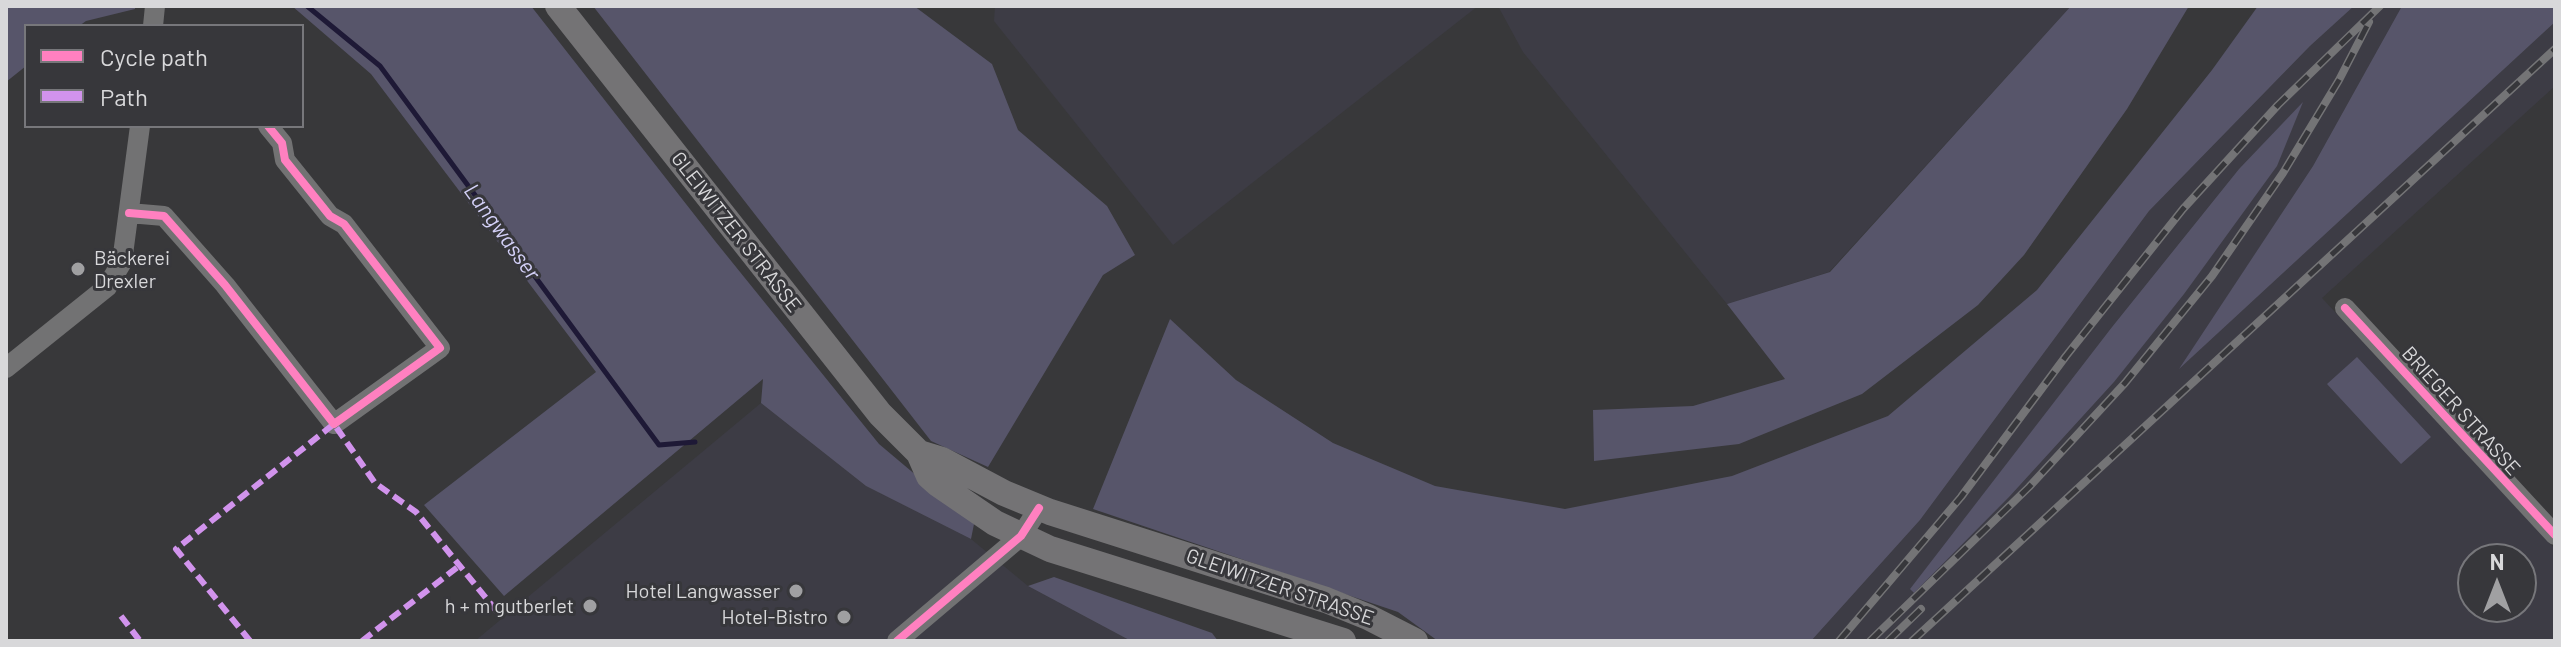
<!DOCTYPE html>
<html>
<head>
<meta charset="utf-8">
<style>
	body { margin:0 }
	#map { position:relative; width:2561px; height:647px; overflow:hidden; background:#38383a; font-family:Barlow,sans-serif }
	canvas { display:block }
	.frame { position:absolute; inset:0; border:8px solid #d8d8da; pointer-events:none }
	.legend { position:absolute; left:24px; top:24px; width:280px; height:104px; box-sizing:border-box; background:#37373b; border:2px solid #77777b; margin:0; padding:10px 14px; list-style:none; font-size:24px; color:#d8d8da }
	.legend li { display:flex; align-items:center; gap:16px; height:40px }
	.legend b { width:40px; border:2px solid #77777b }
	.north { position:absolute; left:2457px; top:543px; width:80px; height:80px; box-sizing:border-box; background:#37373b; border:2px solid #77777b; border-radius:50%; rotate:0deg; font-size:22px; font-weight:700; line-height:32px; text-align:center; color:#d8d8da }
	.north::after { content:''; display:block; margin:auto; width:28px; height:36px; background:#a0a0a2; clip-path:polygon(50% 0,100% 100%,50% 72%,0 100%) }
</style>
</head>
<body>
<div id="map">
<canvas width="2561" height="647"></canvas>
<div class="frame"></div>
<ul class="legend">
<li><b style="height:10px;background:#ff80c0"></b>Cycle path</li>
<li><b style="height:10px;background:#d193ec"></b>Path</li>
</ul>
<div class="north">N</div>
</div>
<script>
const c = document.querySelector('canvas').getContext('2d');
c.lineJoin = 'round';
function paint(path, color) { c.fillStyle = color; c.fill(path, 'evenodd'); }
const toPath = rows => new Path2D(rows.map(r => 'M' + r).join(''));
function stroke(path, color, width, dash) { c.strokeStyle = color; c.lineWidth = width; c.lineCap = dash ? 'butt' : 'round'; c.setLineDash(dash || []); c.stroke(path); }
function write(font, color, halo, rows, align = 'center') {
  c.font = font + ' Barlow,sans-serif'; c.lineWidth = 6; c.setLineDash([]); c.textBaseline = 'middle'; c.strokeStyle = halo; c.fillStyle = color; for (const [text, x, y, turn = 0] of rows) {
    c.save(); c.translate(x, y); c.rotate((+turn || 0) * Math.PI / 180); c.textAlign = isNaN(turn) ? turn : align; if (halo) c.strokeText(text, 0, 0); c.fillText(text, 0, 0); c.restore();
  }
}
paint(toPath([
	[995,6,1478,6,1173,245,994,21],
	[1498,6,2071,6,1829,272,1727,304,1523,52],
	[2354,6,2402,6,2313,166,2182,366,2555,22,2555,86,2322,298,2555,549,2555,641,1811,641,1920,520,2149,211,2310,46],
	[2301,105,2114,382,2010,496,1913,593,1911,589,2112,327,2239,169],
	[2473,559,2521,559,2521,607,2473,607],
	[761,403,866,486,971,539,1028,586,1131,641,475,641]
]), '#3d3c45');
paint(toPath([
	[6,6,135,6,135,9,86,21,79,26,26,26,26,66,6,82],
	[292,6,531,6,715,241,879,444,974,524,971,539,866,486,761,403,763,379,504,596,424,505,596,372,371,74],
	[593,6,914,6,992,64,1018,130,1107,206,1135,255,1103,275,988,467,931,441],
	[2071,6,2189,6,2127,109,2024,255,1978,305,1862,394,1739,444,1594,461,1593,410,1693,406,1785,379,1727,304,1830,272],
	[2258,6,2354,6,2310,46,2149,211,1920,520,1811,641,1438,641,1398,612,1093,509,1170,319,1236,380,1333,443,1435,486,1565,509,1732,476,1888,416,2037,290,2212,70],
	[2402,6,2555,6,2555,22,2179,369,2313,166],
	[2303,102,2277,166,2184,294,2114,382,2010,496,1914,593,1910,589,2112,327,2239,169],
	[2357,357,2431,437,2401,464,2327,384],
	[1054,577,1212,633,1218,641,1131,641,1028,586]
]), '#57556a');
stroke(toPath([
	[307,6,380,66,659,445,695,442]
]), '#1e1936', 5);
stroke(toPath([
	[153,26,155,6],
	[129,213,164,216,225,285,334,424,440,348,344,224,330,216,285,160,282,143,268,126],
	[2345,308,2555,535],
	[6,368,107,287,122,262,140,126],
	[897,641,1021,536,1039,508]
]), '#727273', 20);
stroke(toPath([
	[558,6,880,414,919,453,929,476,938,484,995,523,1050,549,1343,641],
	[919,453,942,460,1004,493,1050,512,1326,600,1368,617,1415,641]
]), '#747375', 26);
const rail = toPath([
	[1839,641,1961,497,2066,356,2183,209,2278,105,2380,6],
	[1870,641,2029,487,2125,383,2168,330,2212,276,2283,173,2339,80,2369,22],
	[1888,641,1921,609],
	[1912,641,2555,49]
]);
stroke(rail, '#747476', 8);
stroke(rail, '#37373b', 5, [15]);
stroke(toPath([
	[121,616,140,641],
	[250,641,176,549,334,424,375,483,416,512,499,614],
	[362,641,459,566]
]), '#d193ec', 6, [12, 6]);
stroke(toPath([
	[129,213,164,216,225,285,334,424,440,348,344,224,330,216,285,160,282,143,268,126],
	[2345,308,2555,535],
	[897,641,1021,536,1039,508]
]), '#ff80c0', 8);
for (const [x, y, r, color] of [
	[78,269,8,"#a0a0a2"],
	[796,591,8,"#a0a0a2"],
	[590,606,8,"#a0a0a2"],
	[844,617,8,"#a0a0a2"]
]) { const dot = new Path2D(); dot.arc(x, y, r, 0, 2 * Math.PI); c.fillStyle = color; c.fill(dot); stroke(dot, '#37373b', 3); }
write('20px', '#d8d8da', '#37373b', [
	["GLEIWITZER STRASSE",736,232,52],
	["BRIEGER STRASSE",2461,411,48],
	["GLEIWITZER STRASSE",1280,587,19]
]);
write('20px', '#d8d8da', '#37373b', [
	["Bäckerei",94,258,"left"],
	["Drexler",94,281,"left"],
	["Hotel Langwasser",780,591],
	["h + m gutberlet",574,606],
	["Hotel-Bistro",828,617]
], 'right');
write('italic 22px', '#d3d0f7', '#37373b', [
	["Langwasser",502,232,54]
]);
</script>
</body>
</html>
